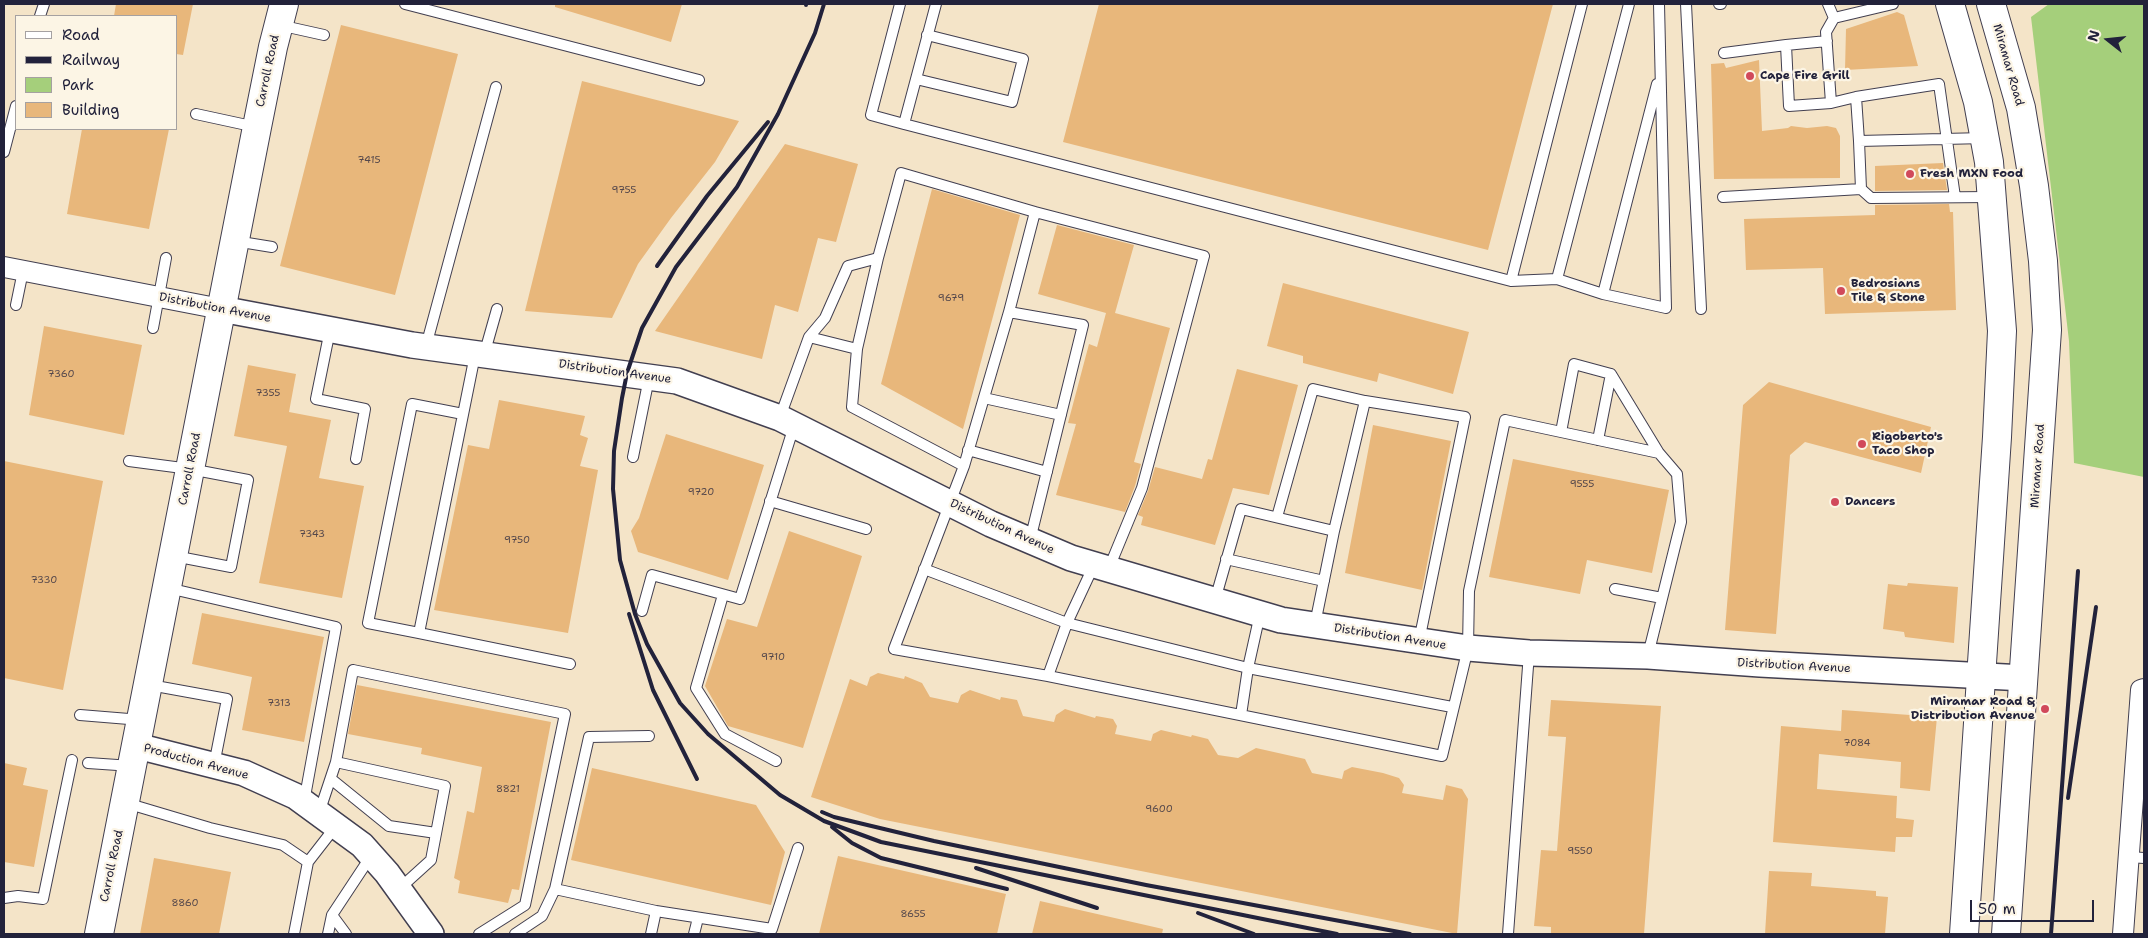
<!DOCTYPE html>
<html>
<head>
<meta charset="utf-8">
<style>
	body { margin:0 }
	#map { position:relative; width:2148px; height:938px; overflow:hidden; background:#f4e4c8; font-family:"Shantell Sans",sans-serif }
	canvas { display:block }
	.frame { position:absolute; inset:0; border:5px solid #22223b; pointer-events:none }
	.legend { position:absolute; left:15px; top:15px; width:162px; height:115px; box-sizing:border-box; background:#fcf5e5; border:1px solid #a5a1a1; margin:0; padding:6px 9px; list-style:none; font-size:15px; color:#22223b }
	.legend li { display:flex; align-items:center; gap:10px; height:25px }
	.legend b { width:25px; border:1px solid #a5a1a1 }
	.north { position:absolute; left:2083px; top:15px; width:50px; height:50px; -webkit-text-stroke:4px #fcf5e5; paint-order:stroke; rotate:286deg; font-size:14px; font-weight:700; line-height:20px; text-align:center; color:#22223b }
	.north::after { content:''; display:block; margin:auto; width:18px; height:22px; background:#22223b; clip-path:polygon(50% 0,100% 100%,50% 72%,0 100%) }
	.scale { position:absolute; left:1970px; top:900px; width:124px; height:22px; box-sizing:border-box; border:2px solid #22223b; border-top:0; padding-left:6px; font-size:15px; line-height:18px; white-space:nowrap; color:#22223b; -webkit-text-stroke:4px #fcf5e5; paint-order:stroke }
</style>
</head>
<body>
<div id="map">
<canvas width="2148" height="938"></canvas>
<div class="frame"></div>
<ul class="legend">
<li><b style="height:6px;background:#fff"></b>Road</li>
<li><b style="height:6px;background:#22223b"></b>Railway</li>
<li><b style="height:14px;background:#a5cf7b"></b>Park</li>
<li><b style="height:14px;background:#e8b77b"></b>Building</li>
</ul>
<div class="north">N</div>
<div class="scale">50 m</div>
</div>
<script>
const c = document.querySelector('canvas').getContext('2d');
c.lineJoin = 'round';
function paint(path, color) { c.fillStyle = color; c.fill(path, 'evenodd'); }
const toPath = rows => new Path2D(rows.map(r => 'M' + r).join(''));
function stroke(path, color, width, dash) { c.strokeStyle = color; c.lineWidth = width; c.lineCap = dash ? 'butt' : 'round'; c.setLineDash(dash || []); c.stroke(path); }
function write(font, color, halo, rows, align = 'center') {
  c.font = font + ' "Shantell Sans",sans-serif'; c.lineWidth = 4.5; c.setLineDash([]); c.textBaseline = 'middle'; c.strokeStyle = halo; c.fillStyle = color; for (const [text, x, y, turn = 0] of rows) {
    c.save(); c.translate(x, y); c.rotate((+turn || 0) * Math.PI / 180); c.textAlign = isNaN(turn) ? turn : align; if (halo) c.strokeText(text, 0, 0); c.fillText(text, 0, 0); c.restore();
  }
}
paint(toPath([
	[2049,4,2144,4,2144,477,2074,463,2069,341,2031,17]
]), '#a5cf7b');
paint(toPath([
	[116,4,193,4,183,55,176,54,176,16,114,16],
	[555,4,682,4,671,42,555,7],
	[1099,4,1553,4,1488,250,1063,142],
	[1897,12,1904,15,1918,66,1845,70,1846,29],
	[341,25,458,54,395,295,280,266],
	[1759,60,1762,131,1788,128,1791,126,1807,128,1827,126,1836,128,1840,136,1840,178,1714,179,1711,64,1724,63,1726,68],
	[582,81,739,121,715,162,671,218,638,264,612,318,525,311],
	[82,129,169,129,149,229,67,214],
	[785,144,858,164,836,242,818,238,798,312,775,305,762,359,655,331],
	[1943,163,1947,190,1875,191,1875,166],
	[932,189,1020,215,963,429,881,384],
	[1949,204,1950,212,1953,212,1956,310,1825,314,1823,268,1746,270,1744,219,1875,215,1875,205],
	[1057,225,1134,245,1115,313,1170,328,1134,462,1141,464,1135,486,1125,512,1056,495,1076,424,1068,423,1089,344,1097,347,1106,313,1038,294],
	[1283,283,1469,332,1453,394,1379,373,1377,382,1303,363,1303,356,1267,346],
	[44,326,142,345,124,435,29,415],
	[248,365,296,374,289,412,331,420,319,478,364,486,342,598,259,583,287,446,234,436],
	[1237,369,1298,385,1269,495,1233,488,1215,545,1141,525,1143,517,1138,515,1148,491,1155,467,1202,479,1208,459,1212,460],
	[1769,382,1931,427,1921,473,1805,442,1790,455,1776,634,1725,630,1743,405],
	[499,400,585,416,580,435,588,438,580,466,598,470,568,633,434,610,468,445,489,449],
	[1373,425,1451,441,1422,590,1345,573],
	[666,434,764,465,728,580,638,552,631,531,639,518],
	[1513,459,1669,490,1652,573,1587,560,1580,594,1489,577],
	[4,461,103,481,63,690,4,678],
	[789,531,862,556,803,748,728,726,705,686,727,619,757,627],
	[1908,583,1958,587,1954,643,1905,637,1904,632,1883,629,1888,584,1907,586],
	[202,613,324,637,304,742,242,730,252,677,192,664],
	[878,673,904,679,905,676,922,683,930,697,958,703,961,695,970,690,1000,700,1001,697,1017,700,1023,716,1054,722,1056,715,1065,709,1095,718,1096,716,1113,719,1117,726,1115,734,1151,741,1153,734,1161,730,1191,737,1192,735,1208,739,1218,755,1238,758,1256,748,1305,759,1312,773,1342,779,1344,771,1352,767,1383,773,1399,778,1404,785,1402,793,1443,800,1446,785,1462,789,1468,799,1457,934,880,819,811,797,850,679,867,686,870,677],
	[357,685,551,722,519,890,512,889,508,903,458,893,460,881,454,878,467,811,474,813,482,767,421,754,422,748,348,734],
	[1551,700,1661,706,1644,934,1551,934,1551,927,1534,926,1541,850,1557,851,1566,737,1548,736],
	[1842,710,1937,717,1930,791,1900,788,1901,762,1819,754,1817,789,1897,796,1896,818,1914,820,1912,837,1896,837,1895,852,1773,842,1781,726,1841,731],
	[4,763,27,768,23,785,48,790,34,867,4,862],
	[592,768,756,805,785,852,771,905,571,860],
	[838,856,1006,894,997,934,819,934],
	[154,858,231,872,219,934,140,934],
	[1769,871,1812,873,1811,886,1876,891,1876,896,1888,897,1885,934,1765,934],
	[1040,901,1163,929,1162,934,1032,934]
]), '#e8b77b');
const service = toPath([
	[405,4,699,80],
	[900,4,871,115,904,124],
	[936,4,904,124,1511,281],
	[1582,4,1511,281,1557,279,1603,294,1666,308,1659,4],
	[1686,4,1701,309],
	[1719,4,1721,4],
	[1828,4,1834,18],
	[1893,4,1834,18,1826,32,1831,103,1856,97,1859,141,1985,138],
	[40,16,44,4],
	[279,25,324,35],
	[1827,41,1786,45,1789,106,1831,103],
	[1724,53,1786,45],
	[916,79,1012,102,1023,59,927,35],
	[1856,97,1939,84,1955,197],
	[196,114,256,127],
	[1859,141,1861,189,1871,198,1991,197],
	[4,152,16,106],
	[1723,197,1861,189],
	[1035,212,1204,256,1142,488,1109,568],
	[235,241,272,247],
	[1557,279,1629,4],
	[1603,294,1657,84],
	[16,305,23,271],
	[153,328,166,258],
	[330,330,316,399,365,409,356,459],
	[809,337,825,318,848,266,878,258,901,173,1035,212,1009,312],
	[426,346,496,87],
	[857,349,878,258],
	[475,355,419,633,570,664],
	[484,355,497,309],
	[984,398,1061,415],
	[1365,401,1465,417,1419,641],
	[780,417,809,337,857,349,852,407,964,466,1009,312,1083,325,1030,540],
	[1598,440,1611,374],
	[968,450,1047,472],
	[633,457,649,378],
	[129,461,190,469,248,480,231,567,174,556],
	[964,466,894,649,1048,676,1442,756,1468,648,1469,591,1505,420,1561,432],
	[770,501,866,529],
	[1277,517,1313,389,1365,401,1334,531],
	[1226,559,1324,581],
	[924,569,1067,623,1248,668,1452,707],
	[168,588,336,627,304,802],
	[1615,589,1662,598],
	[723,595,696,688,725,734,776,761],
	[1215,600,1241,509,1334,531,1315,624],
	[642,611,652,575,740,599,794,426],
	[419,633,368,623,412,404,463,414],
	[1648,655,1681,522,1677,474,1659,453,1611,374,1574,364,1561,432,1659,453],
	[1048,676,1067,623,1094,565],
	[150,685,227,699,214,765],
	[80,715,141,720],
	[1241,715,1248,668,1260,614],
	[336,762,353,670,565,714,525,905,479,934],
	[88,763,132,766],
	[331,779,389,826,436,833],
	[126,803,210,828,283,845,308,862,294,934],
	[319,813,336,762,445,786,431,860,399,889],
	[2129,857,2144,858],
	[308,862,336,826],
	[555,889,589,737,649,736],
	[4,898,18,896,43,899,72,760],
	[656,911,772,929,798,848],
	[332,915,371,856],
	[328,934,332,915,346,934],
	[515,934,542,916,555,889,656,911,651,934],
	[694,934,698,918],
	[1508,934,1529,653]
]);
const minor = toPath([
	[4,267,221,309],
	[2123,934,2141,690,2144,689]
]);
const tertiary = toPath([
	[221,309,412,345,677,381,780,418,991,524,1071,558,1281,620,1468,648,1529,653,1648,656,1760,664,2024,678],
	[137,746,244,773,295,796,362,845,387,873,431,934]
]);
const secondary = toPath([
	[99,934,257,127,273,47,284,4]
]);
const primary = toPath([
	[1950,4,1978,102,1989,162,2002,331,1997,437,1964,934],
	[1991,4,2021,108,2034,186,2043,261,2047,330,2006,934]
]);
stroke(service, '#423f50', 12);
stroke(minor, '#423f50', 22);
stroke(tertiary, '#423f50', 28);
stroke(secondary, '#423f50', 30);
stroke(primary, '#423f50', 30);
stroke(service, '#fff', 10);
stroke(minor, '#fff', 20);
stroke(tertiary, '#fff', 25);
stroke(secondary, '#fff', 28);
stroke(primary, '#fff', 28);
stroke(toPath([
	[824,4,815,33,778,114,737,187,676,267,642,328,627,373,622,398,614,451,613,489,620,560,635,614,647,644,680,703,708,734,780,795,824,821,881,842,1337,934],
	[806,5,806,4],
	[657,266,707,196,768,122],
	[629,614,653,690,697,779],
	[2068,798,2096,607],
	[822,812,834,817,934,841,1146,885,1410,934],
	[832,827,852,843,881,858,1007,889],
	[976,868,1097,908],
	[1198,913,1254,934],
	[2051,934,2078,571]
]), '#22223b', 4);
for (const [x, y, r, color] of [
	[1750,76,5,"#d1495b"],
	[1910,174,5,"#d1495b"],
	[1841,291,5,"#d1495b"],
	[1862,444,5,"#d1495b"],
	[1835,502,5,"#d1495b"],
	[2045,709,5,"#d1495b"]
]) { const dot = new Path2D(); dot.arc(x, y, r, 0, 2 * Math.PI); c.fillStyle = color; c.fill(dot); stroke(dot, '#fcf5e5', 2); }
write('10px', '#54474b', null, [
	["7415",369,160],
	["9755",624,190],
	["9679",951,298],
	["7360",61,374],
	["7355",268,393],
	["9555",1582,484],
	["9720",701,492],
	["7343",312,534],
	["9750",517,540],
	["7330",44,580],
	["9710",773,657],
	["7313",279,703],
	["7084",1857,743],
	["8821",508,789],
	["9600",1159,809],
	["9550",1580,851],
	["8860",185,903],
	["8655",913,914]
]);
write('12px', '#22223b', '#fcf5e5', [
	["Miramar Road",2008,65,74],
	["Carroll Road",268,71,-78],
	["Distribution Avenue",215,308,11],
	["Distribution Avenue",615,372,8],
	["Miramar Road",2038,466,-86],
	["Carroll Road",190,469,-79],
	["Distribution Avenue",1002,527,25],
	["Distribution Avenue",1390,637,9],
	["Distribution Avenue",1794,666,3],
	["Production Avenue",196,762,15],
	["Carroll Road",112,866,-78]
]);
write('bold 12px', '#22223b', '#fcf5e5', [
	["Cape Fire Grill",1760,76],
	["Fresh MXN Food",1920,174],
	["Bedrosians",1851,284],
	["Tile & Stone",1851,298],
	["Rigoberto's",1872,437],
	["Taco Shop",1872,451],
	["Dancers",1845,502],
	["Miramar Road &",2035,702,"right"],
	["Distribution Avenue",2035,716,"right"]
], 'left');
</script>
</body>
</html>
